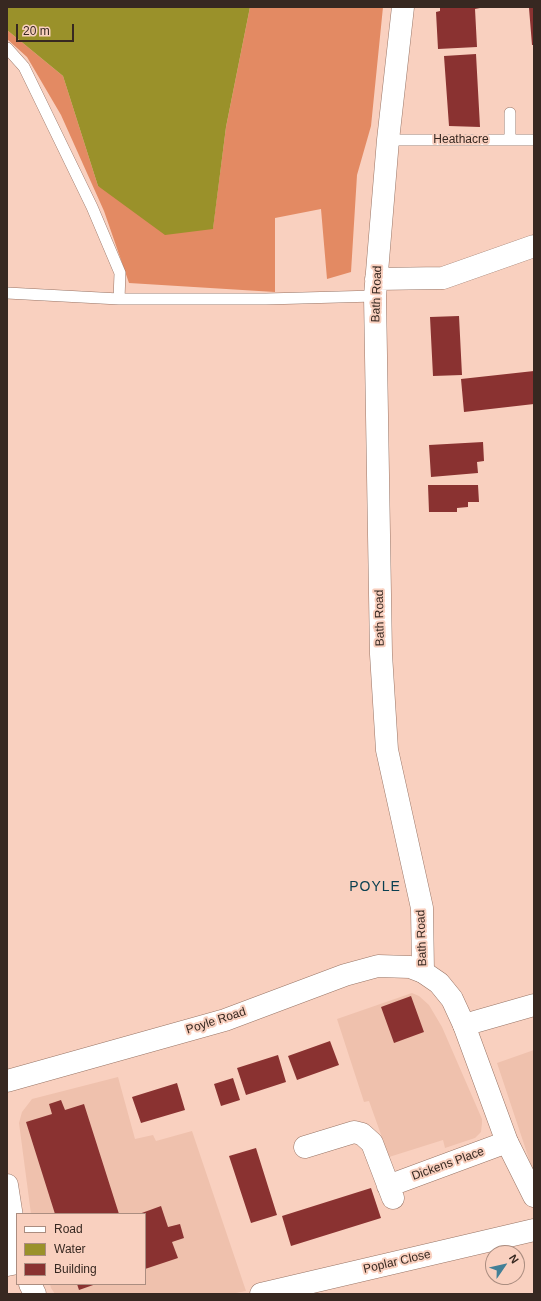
<!DOCTYPE html>
<html>
<head>
<meta charset="utf-8">
<style>
	body { margin:0 }
	#map { position:relative; width:541px; height:1301px; overflow:hidden; background:#f9d0bf; font-family:Helvetica,sans-serif }
	canvas { display:block }
	.frame { position:absolute; inset:0; border:8px solid #372821; pointer-events:none }
	.legend { position:absolute; left:16px; top:1213px; width:130px; height:72px; box-sizing:border-box; background:#f9d0bf; border:1px solid #ab8d80; margin:0; padding:5px 7px; list-style:none; font-size:12px; color:#372821 }
	.legend li { display:flex; align-items:center; gap:8px; height:20px }
	.legend b { width:20px; border:1px solid #ab8d80 }
	.north { position:absolute; left:485px; top:1245px; width:40px; height:40px; box-sizing:border-box; background:#f9d0bf; border:1px solid #ab8d80; border-radius:50%; rotate:56deg; font-size:11px; font-weight:700; line-height:16px; text-align:center; color:#372821 }
	.north::after { content:''; display:block; margin:auto; width:14px; height:18px; background:#438097; clip-path:polygon(50% 0,100% 100%,50% 72%,0 100%) }
	.scale { position:absolute; left:16px; top:24px; width:58px; height:18px; box-sizing:border-box; border:2px solid #372821; border-top:0; padding-left:5px; font-size:12px; line-height:14px; white-space:nowrap; color:#372821; -webkit-text-stroke:3px #f9d0bf; paint-order:stroke }
</style>
</head>
<body>
<div id="map">
<canvas width="541" height="1301"></canvas>
<div class="frame"></div>
<ul class="legend">
<li><b style="height:5px;background:#fff"></b>Road</li>
<li><b style="height:11px;background:#9a912a"></b>Water</li>
<li><b style="height:11px;background:#8a3231"></b>Building</li>
</ul>
<div class="north">N</div>
<div class="scale">20 m</div>
</div>
<script>
const c = document.querySelector('canvas').getContext('2d');
c.lineJoin = 'round';
function paint(path, color) { c.fillStyle = color; c.fill(path, 'evenodd'); }
const toPath = rows => new Path2D(rows.map(r => 'M' + r).join(''));
function stroke(path, color, width, dash) { c.strokeStyle = color; c.lineWidth = width; c.lineCap = dash ? 'butt' : 'round'; c.setLineDash(dash || []); c.stroke(path); }
function write(font, color, halo, rows, align = 'center') {
  c.font = font + ' Helvetica,sans-serif'; c.lineWidth = 4; c.setLineDash([]); c.textBaseline = 'middle'; c.strokeStyle = halo; c.fillStyle = color; for (const [text, x, y, turn = 0] of rows) {
    c.save(); c.translate(x, y); c.rotate((+turn || 0) * Math.PI / 180); c.textAlign = isNaN(turn) ? turn : align; if (halo) c.strokeText(text, 0, 0); c.fillText(text, 0, 0); c.restore();
  }
}
paint(toPath([
	[412,993,419,996,429,1005,442,1027,482,1119,482,1123,481,1132,475,1138,445,1148,443,1140,389,1157,369,1101,364,1102,337,1019],
	[534,1050,534,1169,531,1165,497,1063],
	[118,1077,135,1139,153,1135,156,1141,192,1131,246,1291,231,1294,55,1294,51,1288,50,1284,145,1284,145,1214,31,1214,19,1123,22,1112,32,1099]
]), '#efc1ad');
paint(toPath([
	[250,7,383,7,371,126,357,175,351,272,327,279,321,209,275,218,275,292,129,283,104,211,61,115,27,57,7,39,7,30,63,76,98,186,213,228,226,127]
]), '#e38a63');
paint(toPath([
	[7,7,250,7,226,127,213,229,165,235,98,186,63,76,7,30]
]), '#9a912a');
paint(toPath([
	[440,7,480,7,480,8,475,9,477,47,438,49,436,12,440,11],
	[529,8,534,8,534,45,532,45],
	[476,54,480,127,449,126,444,56],
	[459,316,462,375,433,376,430,317],
	[534,371,534,404,464,412,461,379],
	[483,442,484,461,477,462,478,473,431,477,429,445],
	[428,485,478,485,479,502,468,502,468,507,457,508,457,512,429,512],
	[411,996,424,1032,394,1043,381,1007],
	[330,1041,339,1065,297,1080,288,1056],
	[278,1055,286,1082,246,1095,237,1068],
	[233,1078,240,1100,221,1106,214,1084],
	[177,1083,185,1110,141,1123,132,1097],
	[61,1100,65,1110,84,1104,119,1214,55,1214,26,1122,52,1114,49,1104],
	[256,1148,277,1215,251,1223,229,1156],
	[371,1188,381,1218,291,1246,282,1216],
	[161,1206,168,1227,180,1224,184,1238,172,1242,178,1258,145,1269,145,1214,139,1214],
	[77,1284,96,1284,79,1290]
]), '#8a3231');
const service = toPath([
	[7,48,24,67,92,207,120,273,119,299],
	[510,113,510,140],
	[388,140,534,140],
	[7,293,119,299,266,299,375,296]
]);
const minor = toPath([
	[403,7,388,140,375,296,381,654,387,750,422,908,423,972],
	[376,279,443,278,534,246],
	[464,1025,534,1005],
	[305,1147,354,1132,362,1134,372,1143,393,1198],
	[7,1185,17,1249],
	[388,1186,507,1142],
	[7,1265,17,1263],
	[30,1284,35,1294],
	[261,1294,534,1230]
]);
const tertiary = toPath([
	[7,1081,225,1020,345,975,378,966,410,967,423,972,439,983,452,999,464,1025,507,1142,534,1196]
]);
stroke(service, '#987465', 12);
stroke(minor, '#987465', 23);
stroke(tertiary, '#987465', 23);
stroke(service, '#fff', 11);
stroke(minor, '#fff', 22);
stroke(tertiary, '#fff', 22);
write('12px', '#372821', '#f9d0bf', [
	["Heathacre",461,140],
	["Bath Road",377,294,-88],
	["Bath Road",380,618,-91],
	["Bath Road",422,938,-92],
	["Poyle Road",216,1021,-18],
	["Dickens Place",448,1164,-20],
	["Poplar Close",397,1262,-13]
]);
c.letterSpacing = '1px';
write('14px', '#0a4051', '#f9d0bf', [
	["POYLE",375,887]
]);
c.letterSpacing = '0px';
</script>
</body>
</html>
